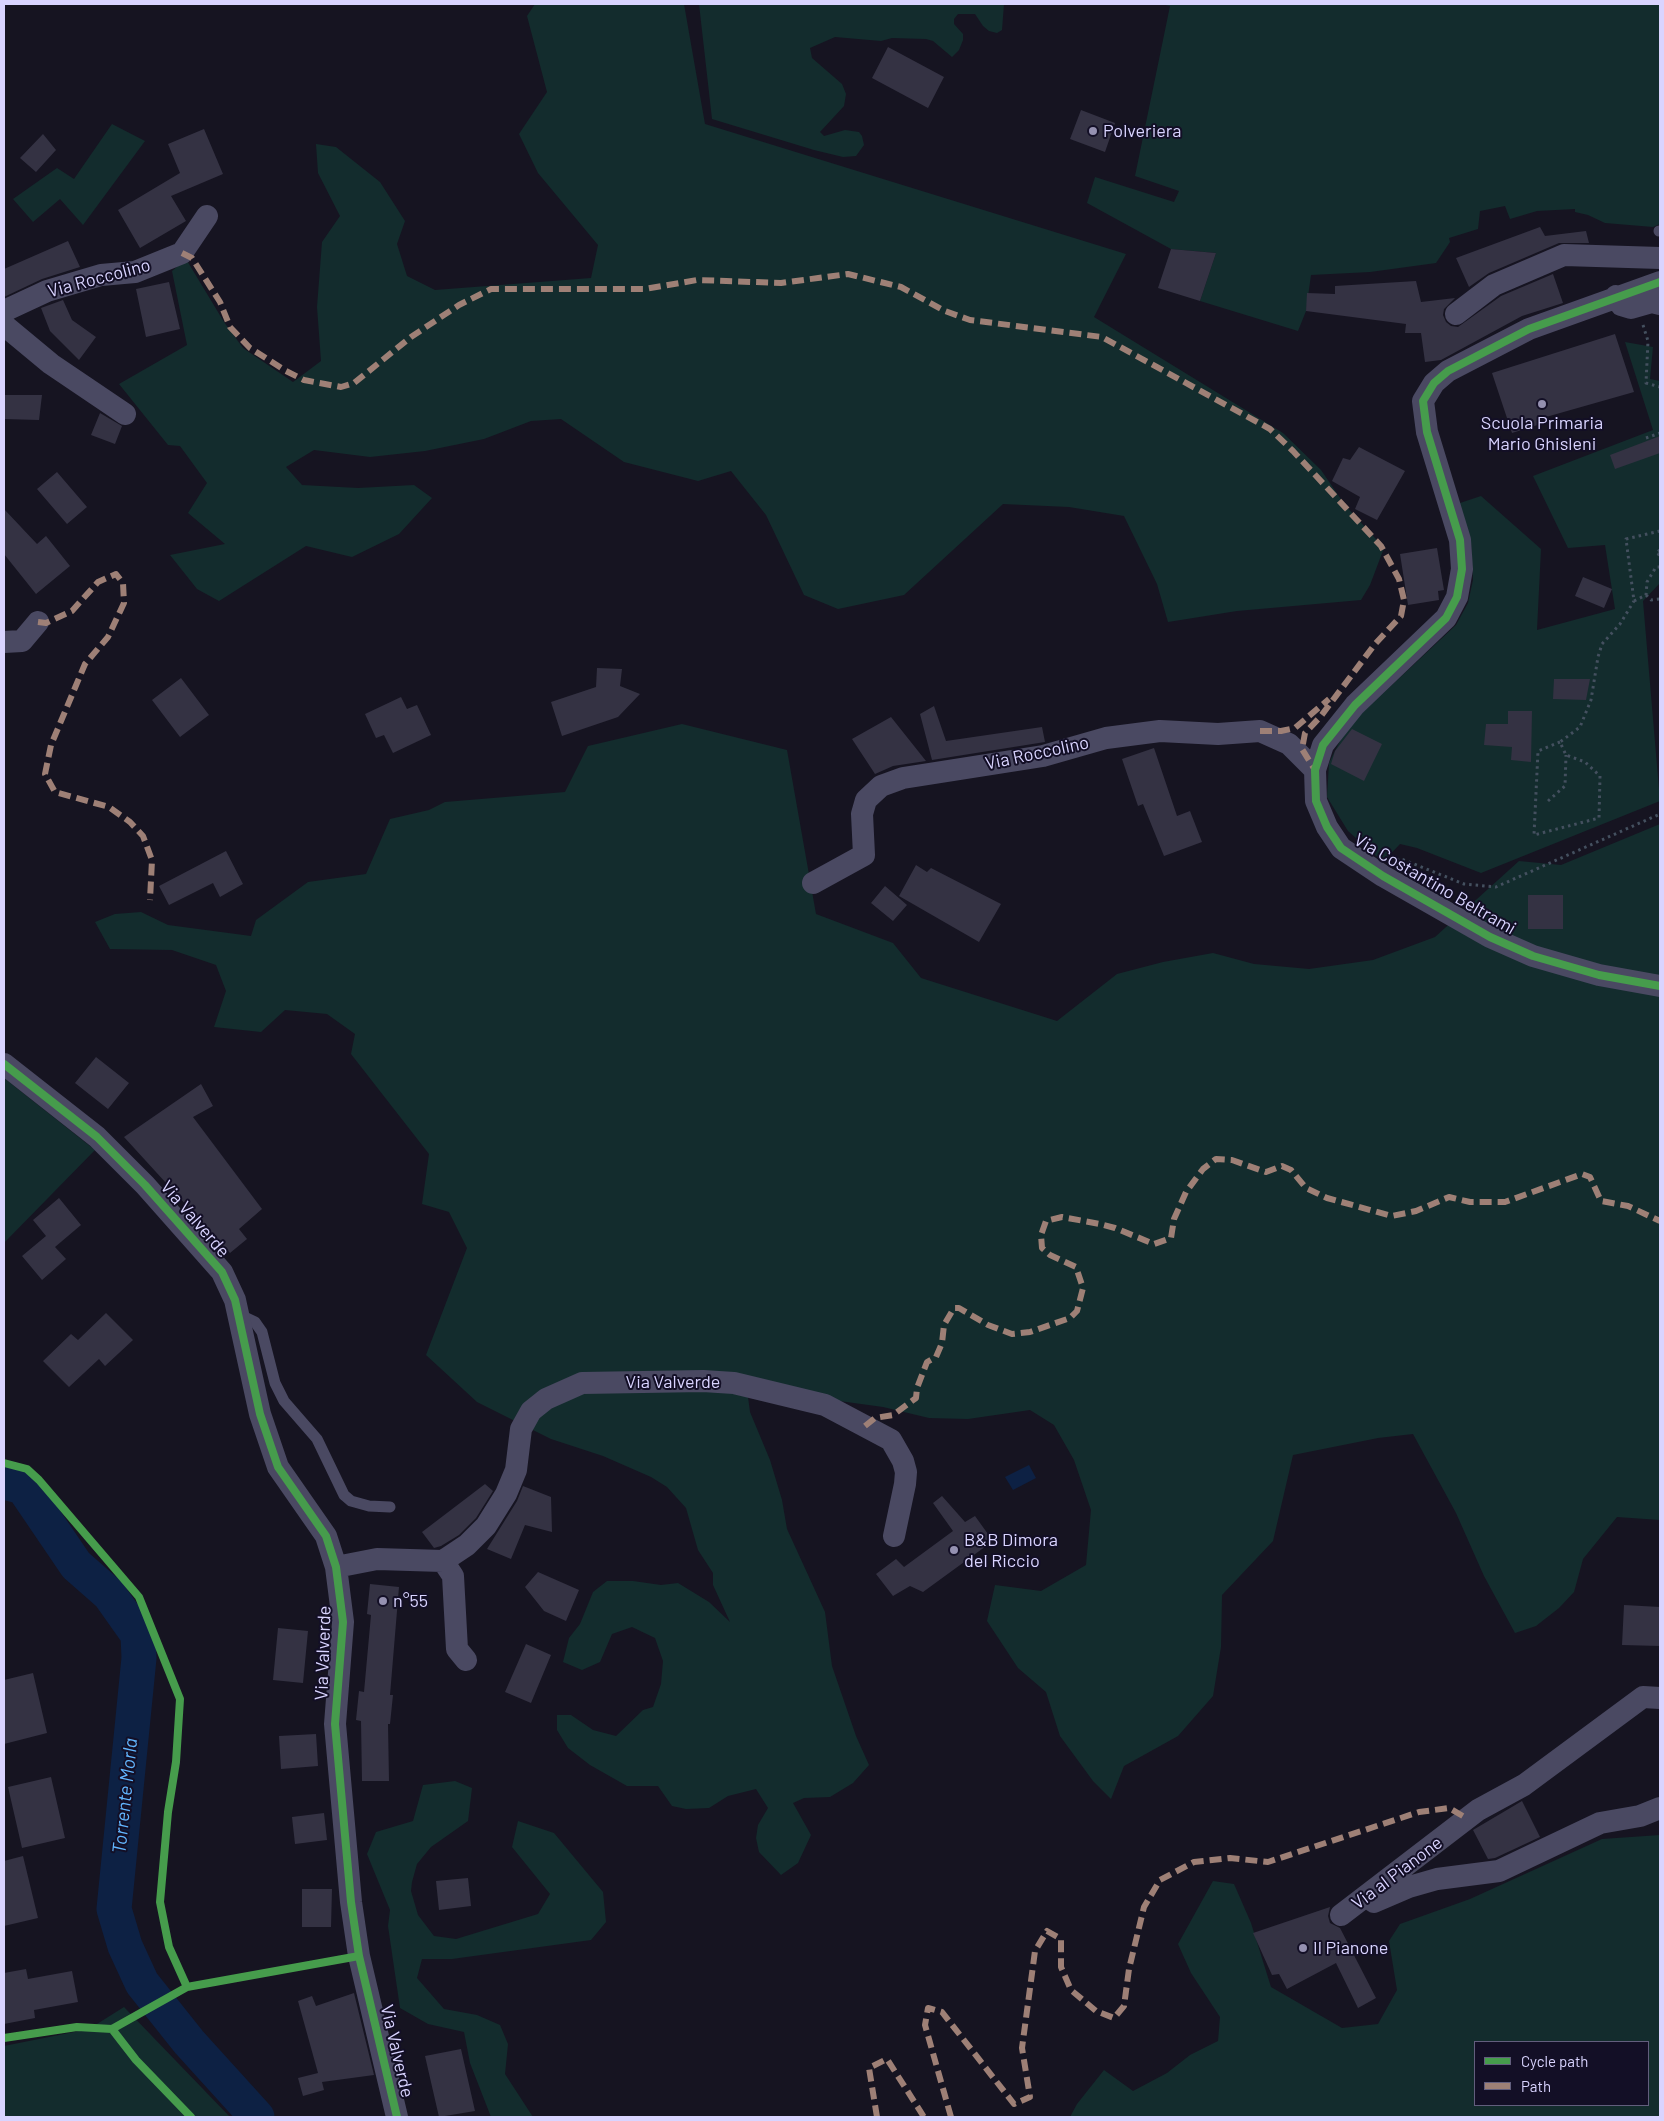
<!DOCTYPE html>
<html>
<head>
<meta charset="utf-8">
<style>
	body { margin:0 }
	#map { position:relative; width:1664px; height:2121px; overflow:hidden; background:#161421; font-family:Barlow,sans-serif }
	canvas { display:block }
	.frame { position:absolute; inset:0; border:5px solid #d9d4ff; pointer-events:none }
	.legend { position:absolute; left:1474px; top:2041px; width:175px; height:65px; box-sizing:border-box; background:#130f26; border:1px solid #625e7d; margin:0; padding:6px 9px; list-style:none; font-size:15px; color:#d9d4ff }
	.legend li { display:flex; align-items:center; gap:10px; height:25px }
	.legend b { width:25px; border:1px solid #625e7d }
</style>
</head>
<body>
<div id="map">
<canvas width="1664" height="2121"></canvas>
<div class="frame"></div>
<ul class="legend">
<li><b style="height:6px;background:#469c4c"></b>Cycle path</li>
<li><b style="height:6px;background:#9e8076"></b>Path</li>
</ul>
</div>
<script>
const c = document.querySelector('canvas').getContext('2d');
c.lineJoin = 'round';
function paint(path, color) { c.fillStyle = color; c.fill(path, 'evenodd'); }
const toPath = rows => new Path2D(rows.map(r => 'M' + r).join(''));
function stroke(path, color, width, dash) { c.strokeStyle = color; c.lineWidth = width; c.lineCap = dash ? 'butt' : 'round'; c.setLineDash(dash || []); c.stroke(path); }
function write(font, color, halo, rows, align = 'center') {
  c.font = font + ' Barlow,sans-serif'; c.lineWidth = 4; c.setLineDash([]); c.textBaseline = 'middle'; c.strokeStyle = halo; c.fillStyle = color; for (const [text, x, y, turn = 0] of rows) {
    c.save(); c.translate(x, y); c.rotate((+turn || 0) * Math.PI / 180); c.textAlign = isNaN(turn) ? turn : align; if (halo) c.strokeText(text, 0, 0); c.fillText(text, 0, 0); c.restore();
  }
}
paint(toPath([
	[535,4,684,4,705,124,1126,254,1094,317,1283,433,1321,470,1345,505,1384,548,1370,585,1361,600,1237,611,1168,622,1157,584,1124,516,1069,507,1003,504,904,595,838,609,804,595,766,515,731,471,698,481,624,462,561,419,531,421,484,439,425,451,370,457,314,450,286,467,302,485,358,488,414,485,432,498,399,534,352,557,306,546,219,601,197,589,170,555,225,544,188,513,207,483,180,446,168,445,119,384,187,345,172,271,186,259,224,322,243,348,293,382,321,361,317,307,322,242,340,216,318,173,316,144,336,147,380,182,405,221,397,244,407,276,435,290,591,278,598,245,538,173,519,134,547,92,527,16],
	[699,4,1004,4,1002,30,997,33,989,31,983,26,975,14,958,14,954,19,954,24,963,34,963,40,959,50,952,57,933,41,926,39,892,38,881,41,835,37,810,48,812,58,842,84,846,94,844,106,820,132,824,136,845,130,859,132,862,136,864,145,856,156,843,157,814,150,712,119],
	[1161,4,1660,4,1660,224,1653,227,1605,223,1588,215,1575,212,1575,209,1537,211,1510,219,1505,206,1480,211,1478,229,1449,238,1450,242,1436,263,1370,272,1311,275,1306,311,1298,331,1200,301,1216,253,1171,249,1087,203,1095,177,1174,202,1179,191,1135,176,1170,6],
	[112,124,145,141,83,225,60,199,33,222,13,199,57,168,74,179],
	[1625,342,1653,347,1650,379,1660,381,1660,583,1643,601,1660,801,1481,873,1417,848,1400,844,1383,862,1348,831,1327,797,1329,763,1347,727,1456,625,1468,603,1473,580,1471,544,1457,504,1481,496,1541,549,1537,630,1615,609,1605,545,1568,548,1533,476,1653,430],
	[682,724,787,750,816,914,893,943,921,978,1057,1021,1117,974,1163,962,1213,953,1254,964,1309,969,1373,960,1435,937,1519,861,1561,865,1660,824,1660,1520,1617,1517,1583,1559,1574,1592,1559,1608,1536,1626,1515,1633,1484,1576,1456,1513,1413,1434,1378,1438,1293,1455,1273,1541,1222,1595,1221,1647,1213,1696,1178,1736,1124,1766,1111,1799,1093,1781,1060,1736,1046,1692,1018,1668,987,1621,995,1585,1041,1591,1086,1565,1091,1510,1074,1460,1054,1425,1030,1410,968,1419,929,1418,883,1407,832,1400,748,1397,750,1412,770,1460,782,1500,787,1529,825,1612,832,1666,856,1736,869,1765,853,1783,830,1797,804,1798,793,1803,811,1835,798,1863,781,1875,759,1852,756,1838,758,1825,768,1808,756,1789,728,1796,709,1808,686,1809,672,1806,658,1786,627,1786,590,1765,568,1748,557,1730,557,1715,571,1715,593,1730,616,1736,643,1710,653,1707,661,1684,663,1661,655,1638,632,1627,612,1634,600,1662,582,1670,563,1662,569,1638,580,1624,593,1592,607,1581,633,1581,661,1585,678,1583,709,1602,730,1622,713,1585,713,1573,698,1550,686,1508,667,1487,651,1477,603,1456,551,1439,477,1402,426,1355,467,1248,449,1212,422,1204,429,1154,351,1054,355,1034,327,1014,285,1010,261,1032,214,1027,226,991,216,965,172,950,110,949,95,922,115,914,141,912,168,925,251,936,256,920,308,882,366,874,390,819,429,810,445,802,565,792,588,746],
	[4,1078,95,1150,4,1243],
	[455,1781,472,1788,468,1821,431,1847,417,1864,412,1882,411,1891,418,1915,434,1936,456,1939,538,1914,550,1894,512,1847,518,1821,554,1833,603,1892,606,1922,591,1940,452,1959,422,1959,417,1978,444,2009,477,2015,500,2025,508,2044,505,2074,533,2117,491,2117,470,2063,464,2032,428,2024,400,2008,388,1926,390,1910,367,1854,376,1832,413,1821,423,1785],
	[1660,1835,1660,2117,1070,2117,1077,2104,1104,2070,1133,2091,1167,2073,1190,2055,1218,2041,1220,2017,1191,1973,1178,1944,1213,1881,1234,1884,1251,1923,1271,1987,1342,2028,1378,2024,1397,1990,1389,1941,1400,1924,1470,1899,1602,1839],
	[1475,2042,1648,2042,1648,2105,1475,2105],
	[124,2007,230,2117,4,2117,4,2046,89,2029]
]), '#132c2d');
paint(toPath([
	[1029,1465,1036,1478,1013,1490,1005,1477]
]), '#0d2144');
stroke(toPath([
	[4,1482,23,1487,76,1565,109,1594,138,1635,139,1658,114,1909,125,1946,142,1983,189,2042,257,2117]
]), '#0d2144', 35);
paint(toPath([
	[888,47,944,77,928,108,872,78],
	[1081,110,1115,123,1105,152,1070,139],
	[204,129,223,174,171,196,186,221,140,248,118,210,180,173,168,144],
	[43,134,56,150,36,172,20,158],
	[1540,227,1545,236,1586,231,1589,243,1559,243,1489,273,1469,287,1456,258],
	[68,241,80,267,42,279,4,297,4,269],
	[1171,249,1216,253,1200,301,1158,288],
	[1553,274,1563,303,1522,316,1441,360,1425,362,1421,333,1405,333,1406,324,1306,311,1307,293,1335,294,1335,286,1416,281,1421,302,1455,298,1444,309,1443,315,1446,322,1451,326,1458,327,1501,296],
	[169,282,180,329,146,337,136,289],
	[63,300,72,320,96,337,79,360,50,331,41,308],
	[1615,334,1634,392,1546,417,1547,422,1512,433,1492,373],
	[4,395,42,395,39,420,4,419],
	[100,413,122,426,115,444,91,435],
	[1660,436,1660,453,1615,469,1610,455],
	[1359,447,1405,471,1377,520,1355,509,1360,497,1332,481,1343,458,1350,460],
	[57,472,87,507,67,524,37,489],
	[4,509,37,544,46,536,70,566,36,594,4,554],
	[1437,548,1444,590,1438,591,1439,600,1408,605,1400,554],
	[1583,577,1612,589,1604,608,1575,596],
	[597,668,622,669,620,686,640,694,618,717,562,736,551,702,596,687],
	[181,678,209,715,180,737,152,700],
	[1554,679,1590,679,1586,700,1553,699],
	[401,697,407,709,417,705,431,735,393,753,384,735,376,738,365,714],
	[934,706,946,741,1042,727,1045,742,932,760,920,714],
	[1508,711,1532,711,1531,762,1511,760,1512,747,1484,745,1486,724,1508,724],
	[891,717,926,761,893,766,875,774,852,739],
	[1352,729,1382,744,1364,781,1331,764,1335,751],
	[1154,748,1177,816,1190,811,1202,842,1164,856,1143,804,1138,806,1122,759],
	[226,851,243,884,220,897,213,883,169,905,159,886],
	[916,865,927,872,931,868,1001,904,979,942,899,896],
	[885,886,907,905,893,921,871,903],
	[1528,895,1563,895,1563,929,1528,929],
	[96,1057,129,1083,108,1109,75,1083],
	[201,1084,213,1106,193,1117,262,1209,239,1229,247,1239,230,1253,124,1137],
	[59,1198,81,1225,55,1247,66,1259,42,1280,22,1256,46,1236,33,1220],
	[106,1313,133,1340,105,1366,99,1359,69,1387,43,1361,71,1334,78,1340],
	[485,1484,493,1491,476,1518,459,1535,441,1546,434,1548,422,1532],
	[523,1486,551,1497,552,1532,525,1525,511,1559,487,1549,517,1501],
	[942,1496,965,1522,975,1516,993,1541,923,1592,910,1586,893,1596,876,1574,896,1559,904,1567,953,1531,933,1503],
	[538,1572,579,1590,566,1621,544,1611,525,1587],
	[370,1584,399,1587,390,1695,393,1695,390,1724,388,1724,389,1781,362,1781,361,1721,356,1720,359,1691,364,1692,371,1615,367,1614],
	[1624,1605,1660,1607,1660,1646,1622,1645],
	[278,1628,308,1631,303,1683,273,1680],
	[526,1644,551,1655,531,1703,505,1692],
	[33,1673,47,1733,4,1744,4,1680],
	[316,1734,318,1766,281,1769,279,1736],
	[51,1777,65,1838,22,1848,8,1787],
	[1522,1801,1540,1837,1495,1858,1488,1859,1473,1830],
	[324,1813,327,1840,295,1844,292,1817],
	[23,1856,38,1918,4,1926,4,1861],
	[468,1878,471,1906,439,1910,436,1881],
	[302,1889,332,1889,331,1927,302,1927],
	[1330,1907,1328,1916,1330,1923,1340,1928,1376,1998,1358,2008,1336,1963,1287,1989,1279,1974,1272,1975,1253,1933],
	[26,1969,28,1979,72,1971,78,2002,34,2010,35,2018,4,2024,4,1973],
	[354,1993,374,2075,322,2082,324,2090,303,2096,298,2078,318,2073,298,2001,312,1996,316,2006],
	[461,2049,475,2111,439,2117,425,2056]
]), '#343243');
stroke(toPath([
	[1643,325,1648,341,1646,383,1660,387],
	[1646,438,1660,433],
	[1660,531,1626,539,1634,601,1646,595,1647,582,1656,567,1660,567],
	[1660,550,1656,553,1660,555],
	[1646,595,1651,600,1660,599],
	[1560,742,1538,751,1534,835,1599,818,1600,776,1585,762,1566,755,1560,742,1580,727,1591,700,1598,657,1602,644,1620,624,1634,601],
	[1548,801,1565,786,1566,755],
	[1397,860,1399,858,1464,884,1496,887,1660,814]
]), '#44505f', 3, [2.5, 4]);
stroke(toPath([
	[1659,231,1660,231],
	[238,1314,255,1322,262,1332,275,1383,284,1401,317,1439,344,1495,351,1501,369,1506,390,1507]
]), '#4a4962', 11);
stroke(toPath([
	[1660,282,1529,329,1448,371,1434,383,1423,401,1427,432,1460,540,1462,569,1457,597,1446,618,1355,705,1323,745,1315,770,1316,801,1327,827,1341,848,1383,876,1490,937,1533,956,1599,975,1660,986],
	[1616,296,1621,305,1631,308,1652,302,1660,304],
	[4,311,47,291,101,275,135,272,182,253,207,216],
	[1456,314,1494,285,1564,255,1660,258],
	[4,325,51,364,125,414],
	[4,642,22,641,38,622],
	[813,883,864,855,862,814,866,800,881,786,903,778,1043,756,1106,738,1160,731,1218,734,1260,731,1289,744,1315,770],
	[4,1064,97,1137,145,1185,222,1272,235,1300,260,1414,278,1467,326,1536,336,1567,343,1622,335,1724,351,1902,359,1956,397,2117],
	[443,1561,467,1545,486,1526,506,1494,516,1470,521,1429,531,1411,546,1399,582,1383,703,1381,734,1383,825,1405,891,1440,903,1461,906,1472,905,1484,894,1536],
	[336,1567,377,1559,443,1561,453,1576,457,1649,466,1660],
	[1374,1902,1409,1887,1437,1879,1499,1871,1600,1823,1640,1816,1660,1808],
	[1341,1915,1478,1810,1524,1785,1643,1697,1660,1698]
]), '#4a4962', 22);
stroke(toPath([
	[182,253,192,258,220,302,230,327,250,348,286,371,304,380,341,387,354,383,411,337,459,305,491,289,645,289,697,280,781,283,848,274,901,287,945,311,970,320,1102,337,1270,429,1293,451,1381,546,1399,579,1404,600,1401,616,1375,644,1321,716,1305,733,1302,749,1315,770],
	[38,622,46,623,72,611,98,582,116,574,123,583,124,603,108,637,85,664,51,745,45,774,55,792,109,807,130,822,143,836,152,860,150,900],
	[1260,731,1281,731,1295,728,1329,699],
	[865,1426,875,1418,893,1415,916,1398,917,1388,927,1362,936,1357,942,1343,944,1325,954,1308,959,1308,988,1325,1012,1334,1030,1332,1070,1318,1077,1311,1083,1288,1076,1267,1050,1255,1042,1248,1041,1235,1046,1221,1062,1217,1100,1224,1115,1228,1154,1244,1171,1238,1174,1219,1186,1192,1203,1169,1216,1159,1232,1160,1266,1172,1282,1166,1291,1170,1306,1188,1327,1198,1392,1216,1416,1211,1449,1197,1470,1202,1505,1202,1582,1174,1590,1177,1601,1201,1628,1206,1660,1221],
	[877,2117,869,2068,887,2059,924,2117],
	[951,2117,925,2025,928,2008,942,2012,1014,2104,1030,2097,1022,2048,1035,1951,1047,1931,1061,1939,1061,1967,1071,1990,1096,2011,1114,2018,1124,2006,1129,1969,1144,1907,1160,1880,1194,1862,1230,1858,1268,1862,1419,1812,1449,1808,1468,1819]
]), '#9e8076', 6, [12, 6]);
stroke(toPath([
	[1660,282,1529,329,1448,371,1434,383,1423,401,1427,432,1460,540,1462,569,1457,597,1446,618,1355,705,1323,745,1315,770,1316,801,1327,827,1341,848,1383,876,1490,937,1533,956,1599,975,1660,986],
	[4,1064,97,1137,145,1185,222,1272,235,1300,260,1414,278,1467,326,1536,336,1567,343,1622,335,1724,351,1902,359,1956,397,2117],
	[4,1463,27,1469,39,1480,139,1597,180,1699,176,1762,168,1812,160,1902,169,1947,187,1987],
	[112,2029,187,1987,359,1956],
	[112,2029,136,2060,191,2117],
	[4,2038,77,2027,112,2029]
]), '#469c4c', 8);
for (const [x, y, r, color] of [
	[1093,131,5,"#9591b1"],
	[1542,404,5,"#9591b1"],
	[954,1550,5,"#9591b1"],
	[383,1601,5,"#9591b1"],
	[1303,1948,5,"#9591b1"]
]) { const dot = new Path2D(); dot.arc(x, y, r, 0, 2 * Math.PI); c.fillStyle = color; c.fill(dot); stroke(dot, '#130f26', 2); }
write('18px', '#d9d4ff', '#130f26', [
	["Polveriera",1103,131],
	["Scuola Primaria",1542,423,"center"],
	["Mario Ghisleni",1542,444,"center"],
	["B&B Dimora",964,1540],
	["del Riccio",964,1561],
	["n°55",393,1601],
	["Il Pianone",1313,1948]
], 'left');
write('18px', '#d9d4ff', '#130f26', [
	["Via Roccolino",99,278,-15],
	["Via Roccolino",1037,753,-12],
	["Via Costantino Beltrami",1435,884,30],
	["Via Valverde",195,1219,49],
	["Via Valverde",673,1382],
	["Via Valverde",323,1653,-88],
	["Via al Pianone",1397,1873,-37],
	["Via Valverde",397,2051,77]
]);
write('italic 19px', '#62b6ff', '#130f26', [
	["Torrente Morla",125,1796,-84]
]);
</script>
</body>
</html>
